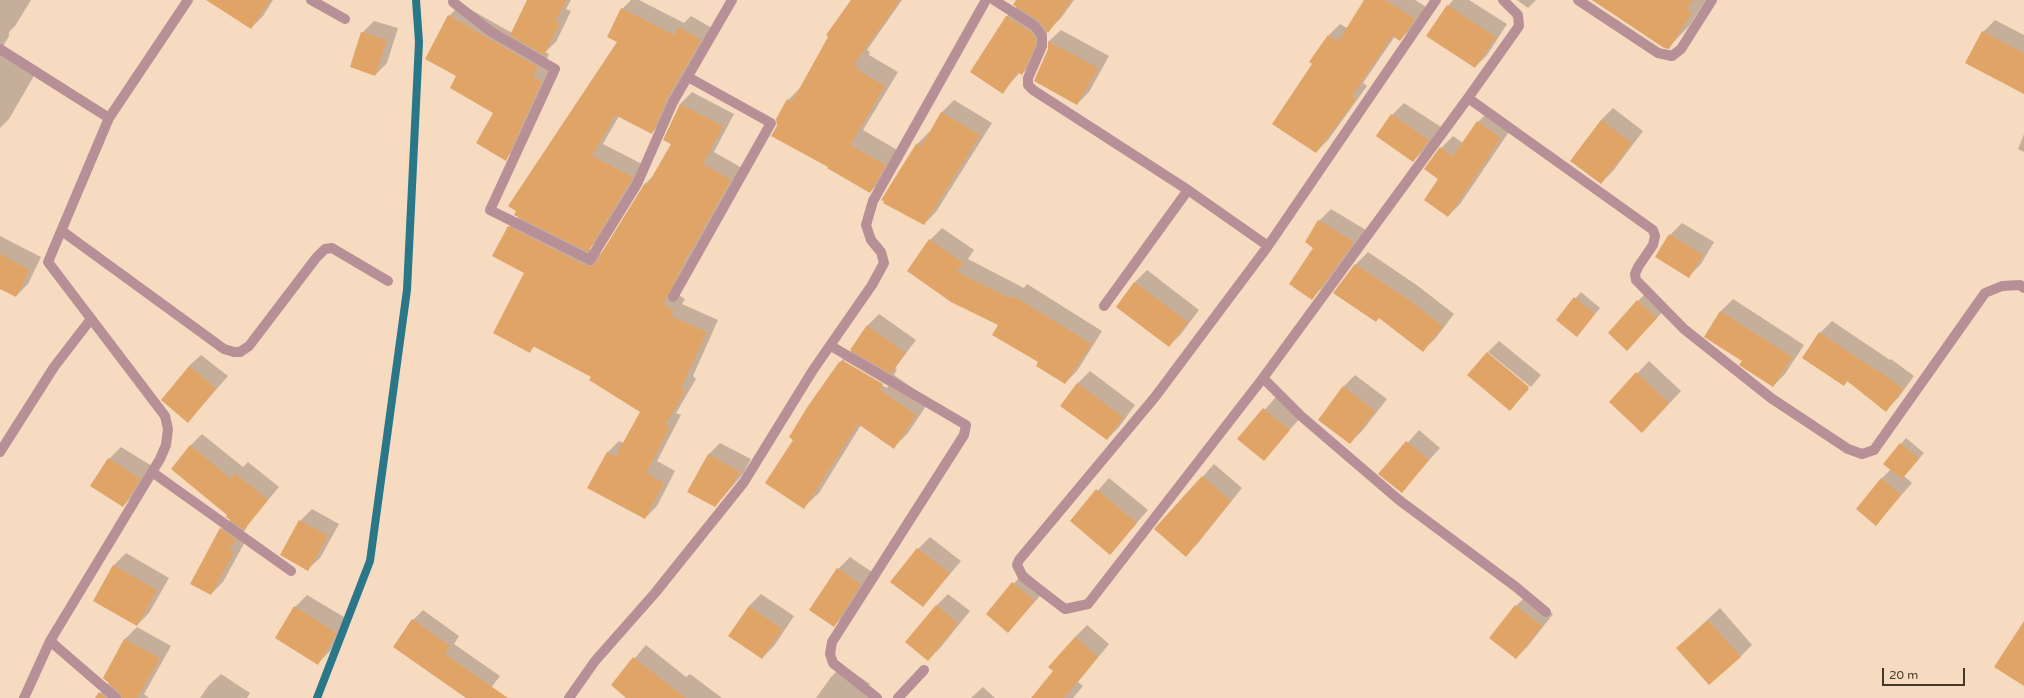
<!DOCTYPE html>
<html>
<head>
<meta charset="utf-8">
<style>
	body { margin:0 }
	#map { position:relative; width:2024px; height:698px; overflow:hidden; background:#f7dbc1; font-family:"Varela Round",sans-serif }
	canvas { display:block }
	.scale { position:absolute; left:1882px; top:668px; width:83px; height:18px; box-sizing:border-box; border:2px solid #44392e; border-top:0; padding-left:5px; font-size:12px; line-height:14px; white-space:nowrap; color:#44392e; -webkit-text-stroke:3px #f7dbc1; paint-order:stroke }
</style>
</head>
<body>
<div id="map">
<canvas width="2024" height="698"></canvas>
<div class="scale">20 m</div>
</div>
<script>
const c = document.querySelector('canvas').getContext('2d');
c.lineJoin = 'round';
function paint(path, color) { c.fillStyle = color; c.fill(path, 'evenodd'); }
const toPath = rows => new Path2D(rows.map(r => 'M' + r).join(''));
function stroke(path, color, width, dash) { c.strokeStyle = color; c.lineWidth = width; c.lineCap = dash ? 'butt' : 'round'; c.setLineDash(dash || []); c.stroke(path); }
paint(toPath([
	[0,0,31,0,15,26,9,32,9,36,2,48,38,69,9,119,0,128],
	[209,0,273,0,263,16,251,28],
	[529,0,571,0,566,9,571,11,556,42,545,52,549,54,544,65,554,69,517,147,505,159,495,113,458,76,449,16,461,4,512,33],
	[631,0,639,0,684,23,691,16,712,28,663,121,652,133,619,116,603,144,644,165,599,239,589,249,602,254,646,183,656,173,673,144,680,104,692,92,734,114,714,152,742,168,674,292,685,299,682,304,718,320,693,376,696,379,676,413,681,415,657,461,675,471,657,506,645,518,607,453,619,441,624,443,641,412,593,376,535,346,530,351,526,273,509,227,519,216,618,42,622,9],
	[852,0,902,0,867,50,870,52,869,55,898,72,863,130,899,151,884,178,870,192,829,167,778,126,788,100,800,88],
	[1018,0,1074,0,1061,18,1047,32,1034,62,1022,74,1020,72,1003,92,971,72,1007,16,1017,6],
	[1365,0,1415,0,1426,7,1412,28,1400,40,1395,36,1363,83,1367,86,1328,140,1316,152,1313,63,1328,36,1340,24,1347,28],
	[1453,0,1469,0,1507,24,1487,55,1475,67,1448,6],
	[1517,0,1536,0,1528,8],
	[1593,0,1706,0,1689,26,1668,48],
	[1995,20,2024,35,2024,64,1983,32],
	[374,21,398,28,387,63,375,75,362,33],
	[1061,30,1109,56,1089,92,1077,104,1049,49,1049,41],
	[954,100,992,123,936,212,924,224,883,199,917,144,929,132,930,133,942,112],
	[1404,103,1441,127,1425,149,1413,161,1377,136,1392,115],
	[1613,108,1643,131,1613,171,1601,183,1601,120],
	[1490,110,1513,126,1460,204,1448,216,1439,178,1441,148,1453,136,1463,143,1478,122],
	[2024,134,2024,152,2018,149],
	[1331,209,1366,230,1324,286,1312,298,1314,247,1319,221],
	[1682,223,1714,242,1701,264,1689,276,1670,235],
	[942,228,974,250,968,259,1024,288,1027,284,1102,331,1077,371,1065,383,999,325,930,240],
	[0,236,41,257,28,284,16,296,0,288],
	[1368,252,1418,286,1454,314,1435,339,1423,350,1380,317,1335,293,1356,264],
	[1147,270,1199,310,1181,334,1169,346,1117,307,1135,282],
	[1650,289,1668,306,1627,350,1638,301],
	[1581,292,1600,308,1577,336,1557,320],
	[1733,299,1804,345,1785,374,1773,386,1743,361,1705,336,1721,311],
	[879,314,916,340,895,368,897,369,894,375,930,400,908,433,894,447,861,425,819,493,804,507,795,439,791,437,840,362,852,350,867,326],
	[844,360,888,386,887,388,843,362],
	[1832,321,1890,360,1891,359,1914,376,1898,398,1886,410,1848,381,1843,385,1820,333],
	[1499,341,1541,375,1531,387,1488,352],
	[1487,354,1529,389,1510,410],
	[201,355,228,376,188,422,189,366],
	[1649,361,1681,391,1654,420,1610,402],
	[1090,371,1135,405,1119,427,1107,439,1062,406,1078,383],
	[1355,375,1387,399,1362,431,1350,443,1343,387],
	[1276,397,1301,417,1264,459,1239,439],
	[1419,430,1440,448,1401,492,1380,474],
	[202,434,243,467,248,462,279,487,246,526,247,527,240,537,246,540,223,582,211,594,221,529,231,519,190,446],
	[1906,438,1924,453,1904,476,1912,483,1876,524,1881,479,1891,469,1884,464],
	[720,443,751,459,743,474,715,506,708,455],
	[121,447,152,466,135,494,123,506,92,486,109,459],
	[1214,464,1242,488,1198,543,1186,555,1156,529],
	[1109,478,1148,510,1110,553,1071,521],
	[312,509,339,524,320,558,308,569,300,521],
	[930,537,961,561,923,606,918,549],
	[126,553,169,578,149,613,137,625,94,600,114,565],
	[850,557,872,572,846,614,834,626,838,569],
	[1025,571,1046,589,1008,632,987,614],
	[761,594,794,616,774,646,762,658,729,636,749,606],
	[948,594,970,611,940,648,928,660,936,606],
	[1528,594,1553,614,1528,646,1516,658,1516,606],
	[307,595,349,620,330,651,318,663,295,607],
	[1720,608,1752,645,1740,657,1677,648],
	[423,610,459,636,454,644,500,676,483,698,468,698,413,620],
	[1087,625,1109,644,1078,682,1083,686,1073,698,1032,698,1054,671,1075,637],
	[137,627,171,646,144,694,149,698,96,698,110,682,104,677,125,639],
	[646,645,686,677,690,674,722,698,627,698,612,685],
	[843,665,870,684,866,688,878,698,816,698,831,677],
	[221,674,250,693,247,698,200,698,209,685],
	[983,687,995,698,971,698]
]), '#0003');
stroke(toPath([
	[317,698,370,561,407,290,419,42,416,0]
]), '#2b778a', 8);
paint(toPath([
	[206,0,270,0,251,29],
	[527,0,567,0,555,21,560,23,544,55,510,35],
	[851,0,900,0,854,64,857,66,856,69,885,86,850,145,886,165,870,193,827,168,828,167,771,136,777,126,776,119,787,99,792,102,828,37,826,35],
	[1016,0,1072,0,1048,33,1039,21,1013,5],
	[1364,0,1385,0,1415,19,1400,41,1392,36,1352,96,1356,99,1316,153,1272,124,1312,64,1309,62,1328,35,1338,42],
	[1592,0,1693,0,1687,9,1692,12,1669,49,1664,48],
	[1447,5,1496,37,1475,68,1426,36],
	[621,8,674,35,679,27,701,40,667,99,652,134,615,115,592,156,633,177,588,252,514,215,516,211,508,206,617,42,607,37],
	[448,15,538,67,533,77,542,81,506,161,476,143,493,113,450,88,456,76,425,59],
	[1006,16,1030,31,1036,38,1036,45,1022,75,1017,72,1003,94,970,72],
	[1982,31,2024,53,2024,94,1965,63],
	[361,32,387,40,375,76,350,67],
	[1048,41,1098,68,1077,105,1034,81,1048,49],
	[680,104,723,126,703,164,731,180,692,249,684,261,685,262,663,304,674,311,671,316,707,332,681,388,685,391,665,425,670,427,646,473,664,483,645,519,587,488,607,452,615,457,640,412,589,380,591,377,533,346,530,353,493,333,524,273,492,256,508,226,587,266,594,265,645,183,648,184,671,144,663,140],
	[941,112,980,135,924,225,883,203,884,201,881,200,916,144,921,147],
	[1391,114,1429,140,1413,162,1376,136],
	[1601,120,1632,143,1601,184,1570,161],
	[1477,121,1501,138,1448,217,1424,200,1438,179,1424,169,1440,147,1453,156],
	[1318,220,1354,242,1312,300,1289,284,1313,248,1305,242],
	[1669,234,1703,255,1689,278,1655,257],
	[929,239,963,263,957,272,1012,299,1014,296,1091,344,1065,384,1036,366,1038,362,992,335,998,325,951,302,907,271],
	[0,254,30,270,16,297,0,289],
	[1355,264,1406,298,1443,326,1423,352,1379,318,1376,322,1333,293],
	[1134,282,1188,322,1169,347,1116,307],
	[1574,297,1595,314,1577,337,1556,320],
	[1637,300,1657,318,1627,351,1608,333],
	[1720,311,1792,357,1773,387,1739,365,1742,361,1704,337],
	[867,325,905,353,891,374,850,350],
	[1819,332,1877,371,1878,370,1903,389,1886,412,1847,381,1844,386,1802,358],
	[1487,352,1529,387,1510,411,1467,375],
	[842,360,883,384,880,390,916,415,894,449,858,424,804,509,765,483,793,440,789,437,808,406,839,362,841,363],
	[189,366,216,388,188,423,161,400],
	[1636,372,1669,403,1642,433,1609,402],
	[1077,383,1123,417,1107,440,1060,406],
	[1343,386,1375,411,1350,444,1318,420],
	[1263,408,1290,430,1264,461,1237,439],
	[1406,441,1429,460,1402,493,1378,474],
	[1900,443,1919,459,1902,479,1883,464],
	[190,445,231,479,235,473,268,500,244,530,226,517,227,515,171,469],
	[708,454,740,472,731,487,715,507,687,492],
	[108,458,141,479,123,507,90,486],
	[1202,476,1231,501,1186,557,1154,529],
	[1881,478,1901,495,1876,526,1856,509],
	[1096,489,1137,523,1110,555,1070,521],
	[299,520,328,536,308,571,280,555],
	[220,528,236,540,229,549,234,552,211,595,190,584],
	[917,548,950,573,923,607,890,582],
	[113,565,157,590,137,626,93,601],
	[837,568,861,584,834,627,809,610],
	[1012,582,1035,601,1008,633,986,614],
	[936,605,958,623,928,661,905,642],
	[1515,605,1542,626,1516,659,1489,638],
	[294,606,337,633,318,665,275,638],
	[749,606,782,629,762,659,728,636],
	[412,619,450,646,445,654,508,698,466,698,393,647],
	[1708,620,1741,657,1709,685,1676,648],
	[2024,621,2024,686,1994,667],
	[1075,637,1098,657,1064,698,1031,698,1053,671,1048,667],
	[124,639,160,658,137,698,122,698,120,693,103,678],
	[633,657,686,698,626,698,611,685],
	[99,692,106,698,95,698]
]), '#e1a467');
stroke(toPath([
	[311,0,345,19],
	[994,0,1035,26,1042,36,1042,46,1028,78,1028,85,1033,90,1188,190,1268,246],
	[1503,0,1518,15,1519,26,1468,98,1263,378,1301,416,1399,500,1516,587,1546,612],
	[1578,0,1658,53,1672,56,1681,49,1712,0],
	[453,2,490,31,555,69,490,210,590,260,637,184,673,102,732,0],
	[0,49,109,118,188,0],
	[1468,98,1653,230,1655,236,1653,245,1638,267,1635,274,1636,280,1684,329,1771,398,1848,449,1862,454,1874,450,1985,293,2002,286,2020,285,2024,288],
	[62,231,224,349,234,352,240,352,249,346,316,258,325,249,332,248,388,281],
	[673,297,771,123,688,77],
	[1104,306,1188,190],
	[831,346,966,425,964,435,832,642,830,654,833,663,877,698],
	[1263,378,1088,604,1065,609,1023,577,1017,565,1019,560,1155,397,1268,246,1436,0],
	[0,452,54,367,91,319],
	[152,472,291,571],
	[50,641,116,698],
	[24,698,50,641,160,459,166,445,168,429,165,416,48,262,109,118],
	[569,698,595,661,655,593,744,482,813,370,872,285,884,263,881,252,871,240,866,225,873,201,986,0],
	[898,698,924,670]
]), '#b68f97', 10);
</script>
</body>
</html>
